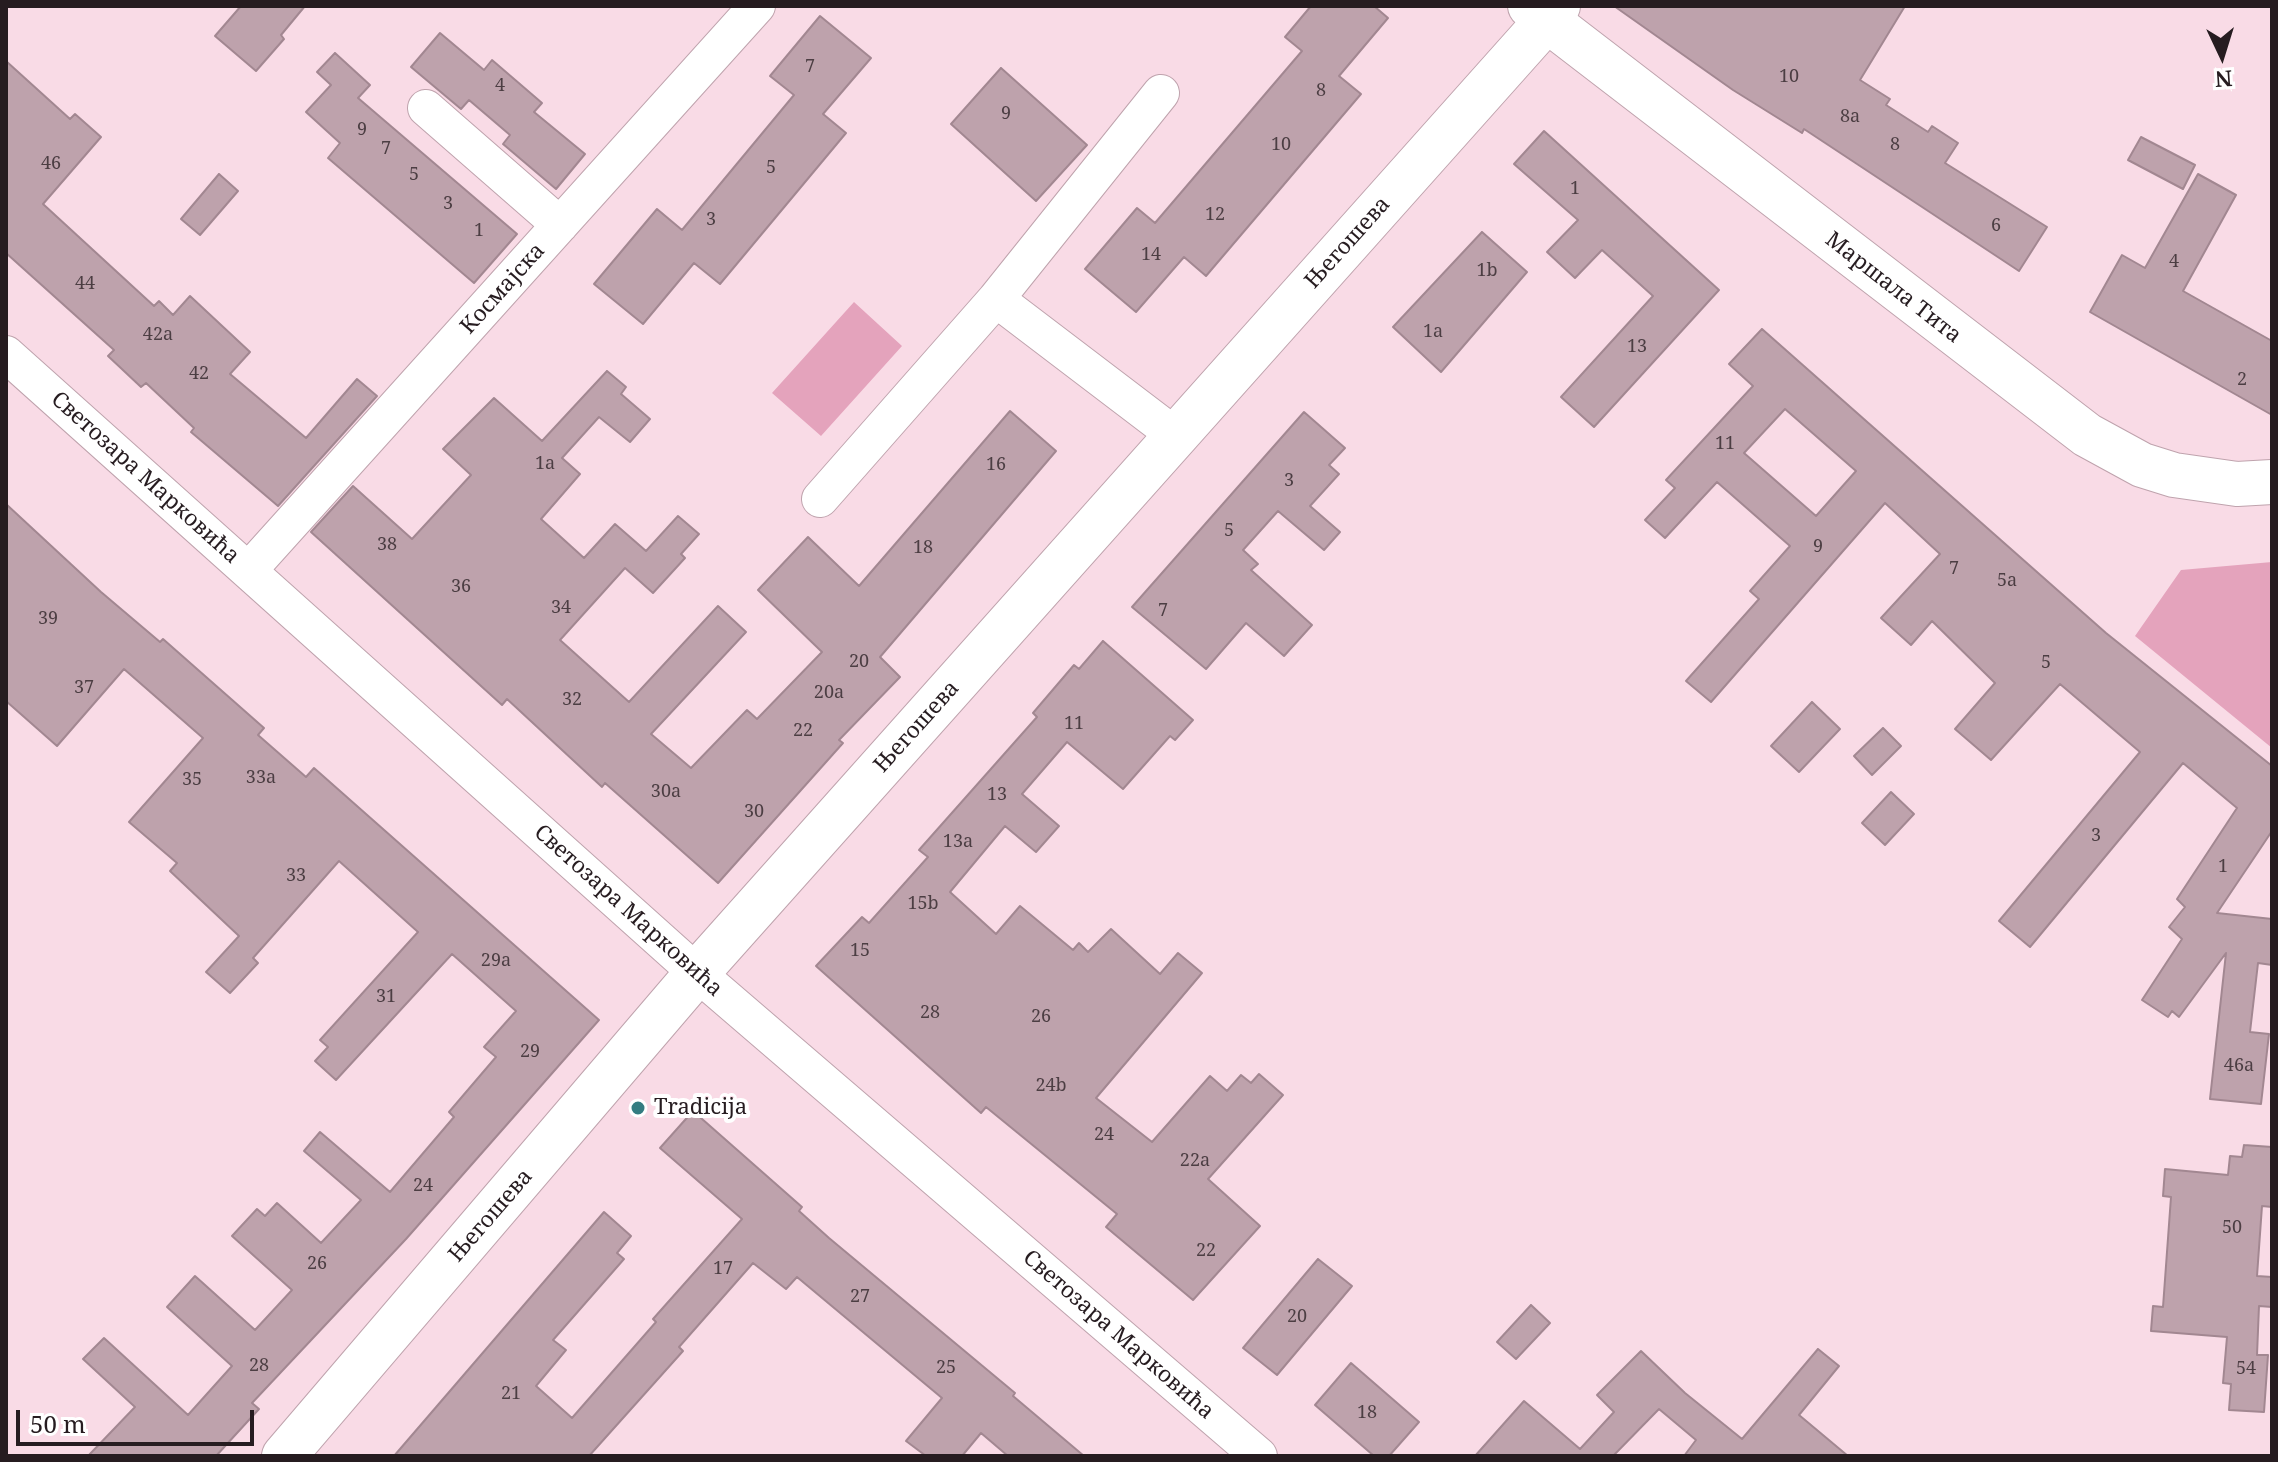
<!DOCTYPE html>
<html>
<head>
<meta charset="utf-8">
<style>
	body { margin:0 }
	#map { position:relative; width:2278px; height:1462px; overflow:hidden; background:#f9dbe6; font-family:"Noto Serif",serif }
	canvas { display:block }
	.frame { position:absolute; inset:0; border:8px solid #261c20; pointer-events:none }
	.north { position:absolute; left:2182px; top:16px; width:80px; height:80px; -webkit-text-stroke:6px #fff; paint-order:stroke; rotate:176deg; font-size:22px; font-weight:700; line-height:32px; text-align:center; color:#261c20 }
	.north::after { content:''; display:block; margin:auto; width:28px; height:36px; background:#261c20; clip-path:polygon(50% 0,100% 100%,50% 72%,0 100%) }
	.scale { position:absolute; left:16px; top:1410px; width:238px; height:36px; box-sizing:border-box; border:4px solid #261c20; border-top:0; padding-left:10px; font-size:24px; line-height:28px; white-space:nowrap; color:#261c20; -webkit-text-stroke:6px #fff; paint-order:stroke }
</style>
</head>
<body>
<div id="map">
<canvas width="2278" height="1462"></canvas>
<div class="frame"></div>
<div class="north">N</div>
<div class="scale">50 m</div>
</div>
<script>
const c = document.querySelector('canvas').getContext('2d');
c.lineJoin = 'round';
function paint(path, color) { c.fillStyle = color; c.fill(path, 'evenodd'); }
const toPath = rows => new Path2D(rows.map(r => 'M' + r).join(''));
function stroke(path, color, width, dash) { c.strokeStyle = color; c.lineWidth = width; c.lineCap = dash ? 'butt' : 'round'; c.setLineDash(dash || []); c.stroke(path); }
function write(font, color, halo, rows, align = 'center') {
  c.font = font + ' "Noto Serif",serif'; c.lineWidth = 8; c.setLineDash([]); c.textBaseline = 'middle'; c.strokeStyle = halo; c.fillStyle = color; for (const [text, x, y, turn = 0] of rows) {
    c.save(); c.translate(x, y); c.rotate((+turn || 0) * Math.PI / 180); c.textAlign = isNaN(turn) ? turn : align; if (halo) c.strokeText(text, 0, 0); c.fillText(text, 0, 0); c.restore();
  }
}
paint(toPath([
	[854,302,902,346,821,436,772,393],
	[2272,562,2272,748,2135,636,2181,570]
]), '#e4a3bc');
const building = toPath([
	[241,6,305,6,281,35,284,39,256,71,215,36,241,6],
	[1311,6,1374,6,1388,18,1339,76,1361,94,1206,276,1184,257,1136,312,1085,269,1137,208,1155,223,1302,51,1285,37,1311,6],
	[1614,6,1905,6,1860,80,1890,99,1886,105,1928,132,1932,126,1958,143,1945,163,2047,227,2019,271,1804,129,1802,133,1733,90,1614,6],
	[820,16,871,58,823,114,846,133,720,284,694,263,643,324,594,284,657,209,682,230,794,95,770,76,820,16],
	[440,33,484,70,492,60,542,103,534,112,585,154,556,189,503,144,510,135,469,100,461,109,411,67,440,33],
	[335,53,370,85,358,98,517,234,474,283,328,158,340,143,306,112,331,85,317,72,335,53],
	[6,61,70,119,75,114,101,137,43,204,154,306,159,301,173,315,190,296,250,352,230,374,306,438,357,379,377,396,278,506,191,432,194,428,146,383,141,387,108,356,114,350,6,253,6,61],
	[1001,68,1087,145,1036,201,951,124,1001,68],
	[1544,131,1719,290,1594,427,1561,397,1653,296,1602,250,1575,278,1547,252,1578,220,1514,164,1544,131],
	[2141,137,2195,165,2183,189,2128,160,2141,137],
	[219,174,238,191,200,235,181,219,219,174],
	[2198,174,2236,195,2183,291,2272,341,2272,415,2090,312,2122,255,2145,268,2198,174],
	[1482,232,1527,272,1441,372,1393,327,1482,232],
	[1762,329,2106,633,2272,766,2272,831,2217,913,2272,919,2272,965,2258,963,2250,1032,2269,1034,2261,1104,2210,1099,2226,953,2179,1017,2172,1011,2168,1017,2142,1000,2182,939,2169,927,2185,907,2177,899,2237,808,2183,763,2030,947,1999,921,2140,752,2060,684,1991,760,1955,729,1995,683,1932,621,1911,645,1881,618,1940,554,1885,503,1711,702,1686,681,1759,599,1750,591,1790,546,1717,482,1665,538,1645,520,1675,488,1666,480,1753,386,1729,364,1762,329],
	[1785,409,1856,471,1816,516,1744,453,1785,409],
	[607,371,626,387,621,394,650,419,630,442,599,417,562,458,580,474,541,519,584,558,615,524,646,551,678,516,699,534,681,554,685,558,653,593,625,568,560,640,629,702,718,606,746,632,651,734,691,768,747,710,757,719,822,652,758,590,808,537,859,586,1010,411,1056,451,880,657,900,677,839,740,843,743,718,883,605,783,602,787,507,699,502,705,311,532,353,486,412,539,471,475,443,449,494,398,542,441,607,371],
	[1304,412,1345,448,1329,465,1339,474,1310,506,1340,532,1324,550,1278,511,1243,550,1258,564,1251,570,1312,625,1284,656,1246,623,1206,669,1132,607,1304,412],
	[6,504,101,592,160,642,163,639,264,728,258,735,306,777,314,768,599,1020,406,1239,252,1403,259,1409,216,1456,88,1456,135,1407,83,1359,104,1338,188,1415,232,1366,167,1307,195,1276,255,1330,292,1290,232,1236,257,1209,265,1216,277,1203,321,1243,361,1200,304,1151,320,1132,390,1192,454,1117,449,1112,496,1057,484,1047,516,1011,452,954,336,1080,315,1061,328,1047,320,1040,418,932,339,861,253,958,258,963,230,993,206,972,239,936,170,871,177,863,129,822,203,738,124,669,57,746,6,701,6,504],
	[1103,641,1193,720,1175,740,1170,736,1123,789,1067,742,1022,794,1059,826,1036,852,1005,826,950,892,996,934,1020,906,1073,950,1079,943,1088,952,1111,929,1160,974,1178,953,1202,973,1096,1098,1152,1142,1210,1076,1227,1091,1241,1075,1251,1083,1259,1074,1283,1095,1208,1179,1260,1226,1193,1300,1106,1227,1117,1214,986,1107,981,1113,816,966,862,917,869,923,928,857,919,850,1037,717,1033,713,1074,665,1079,669,1103,641],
	[1812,702,1840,729,1799,772,1771,746,1812,702],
	[1883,728,1901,746,1872,775,1854,756,1883,728],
	[1891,792,1914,814,1885,845,1862,823,1891,792],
	[693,1111,802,1207,799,1211,829,1238,1015,1393,1013,1396,1084,1456,1008,1456,981,1433,962,1456,926,1456,906,1441,942,1398,797,1277,786,1289,753,1263,679,1347,683,1351,589,1456,394,1456,604,1212,631,1236,617,1253,624,1259,553,1340,566,1350,536,1386,572,1418,656,1322,653,1319,742,1219,660,1148,693,1111],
	[2244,1145,2272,1147,2272,1207,2262,1206,2257,1276,2272,1277,2272,1307,2259,1306,2257,1355,2268,1355,2264,1412,2229,1410,2231,1384,2223,1383,2227,1337,2151,1331,2153,1306,2163,1307,2171,1197,2163,1196,2165,1169,2228,1175,2230,1156,2242,1157,2244,1145],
	[1318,1259,1352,1286,1277,1375,1243,1348,1318,1259],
	[1531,1305,1550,1323,1516,1359,1497,1342,1531,1305],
	[1818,1349,1839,1366,1799,1415,1848,1456,1684,1456,1696,1440,1659,1409,1613,1456,1475,1456,1524,1401,1580,1449,1614,1412,1597,1395,1641,1351,1685,1393,1742,1439,1818,1349],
	[1351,1363,1419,1422,1389,1456,1374,1456,1315,1405,1351,1363]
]);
paint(building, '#bea2ac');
stroke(building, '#a28791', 2);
const street = toPath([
	[426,108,560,225],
	[996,299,1161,93],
	[6,354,697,973,1259,1456],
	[820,499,996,299,1176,436],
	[248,571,757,6]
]);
const secondary = toPath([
	[284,1456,697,973,1547,20,2087,435,2142,465,2174,475,2237,484,2272,482]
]);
const primary = toPath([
	[1530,6,1547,20,1558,6]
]);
stroke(street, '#bfa3ad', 38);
stroke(secondary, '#bfa3ad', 46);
stroke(primary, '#bfa3ad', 46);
stroke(street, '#fff', 36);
stroke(secondary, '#fff', 44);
stroke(primary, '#fff', 44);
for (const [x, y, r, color] of [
	[638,1108,8,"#347c81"]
]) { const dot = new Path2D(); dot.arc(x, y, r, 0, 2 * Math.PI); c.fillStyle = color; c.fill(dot); stroke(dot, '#fff', 3); }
write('18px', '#4c3e43', null, [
	["7",810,67],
	["10",1789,77],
	["4",500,86],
	["8",1321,91],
	["9",1006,114],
	["8a",1850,117],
	["9",362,130],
	["10",1281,145],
	["8",1895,145],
	["7",386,149],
	["46",51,164],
	["5",771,168],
	["5",414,175],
	["1",1575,189],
	["3",448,204],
	["12",1215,215],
	["3",711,220],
	["6",1996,226],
	["1",479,231],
	["14",1151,255],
	["4",2174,262],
	["1b",1487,271],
	["44",85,284],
	["1a",1433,332],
	["42a",158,335],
	["13",1637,347],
	["42",199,374],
	["2",2242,380],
	["11",1725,444],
	["1a",545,464],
	["16",996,465],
	["3",1289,481],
	["5",1229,531],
	["38",387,545],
	["9",1818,547],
	["18",923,548],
	["7",1954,569],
	["5a",2007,581],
	["36",461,587],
	["34",561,608],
	["7",1163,611],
	["39",48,619],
	["20",859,662],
	["5",2046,663],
	["37",84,688],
	["20a",829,693],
	["32",572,700],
	["11",1074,724],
	["22",803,731],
	["33a",261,778],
	["35",192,780],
	["30a",666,792],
	["13",997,795],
	["30",754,812],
	["3",2096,836],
	["13a",958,842],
	["1",2223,867],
	["33",296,876],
	["15b",923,904],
	["15",860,951],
	["29a",496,961],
	["31",386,997],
	["28",930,1013],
	["26",1041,1017],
	["29",530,1052],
	["46a",2239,1066],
	["24b",1051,1086],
	["24",1104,1135],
	["22a",1195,1161],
	["24",423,1186],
	["50",2232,1228],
	["22",1206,1251],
	["26",317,1264],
	["17",723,1269],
	["27",860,1297],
	["20",1297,1317],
	["28",259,1366],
	["25",946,1368],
	["54",2246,1369],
	["21",511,1394],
	["18",1367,1413]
]);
write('22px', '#261c20', '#fff', [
	["Његошева",1348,243,-48],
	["Маршала Тита",1893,288,38],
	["Космајска",503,289,-48],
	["Светозара Марковића",145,478,42],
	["Његошева",917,727,-48],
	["Светозара Марковића",628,911,42],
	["Његошева",491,1216,-49],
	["Светозара Марковића",1118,1335,41]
]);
write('22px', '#261c20', '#fff', [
	["Tradicija",654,1108]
], 'left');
</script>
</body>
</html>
